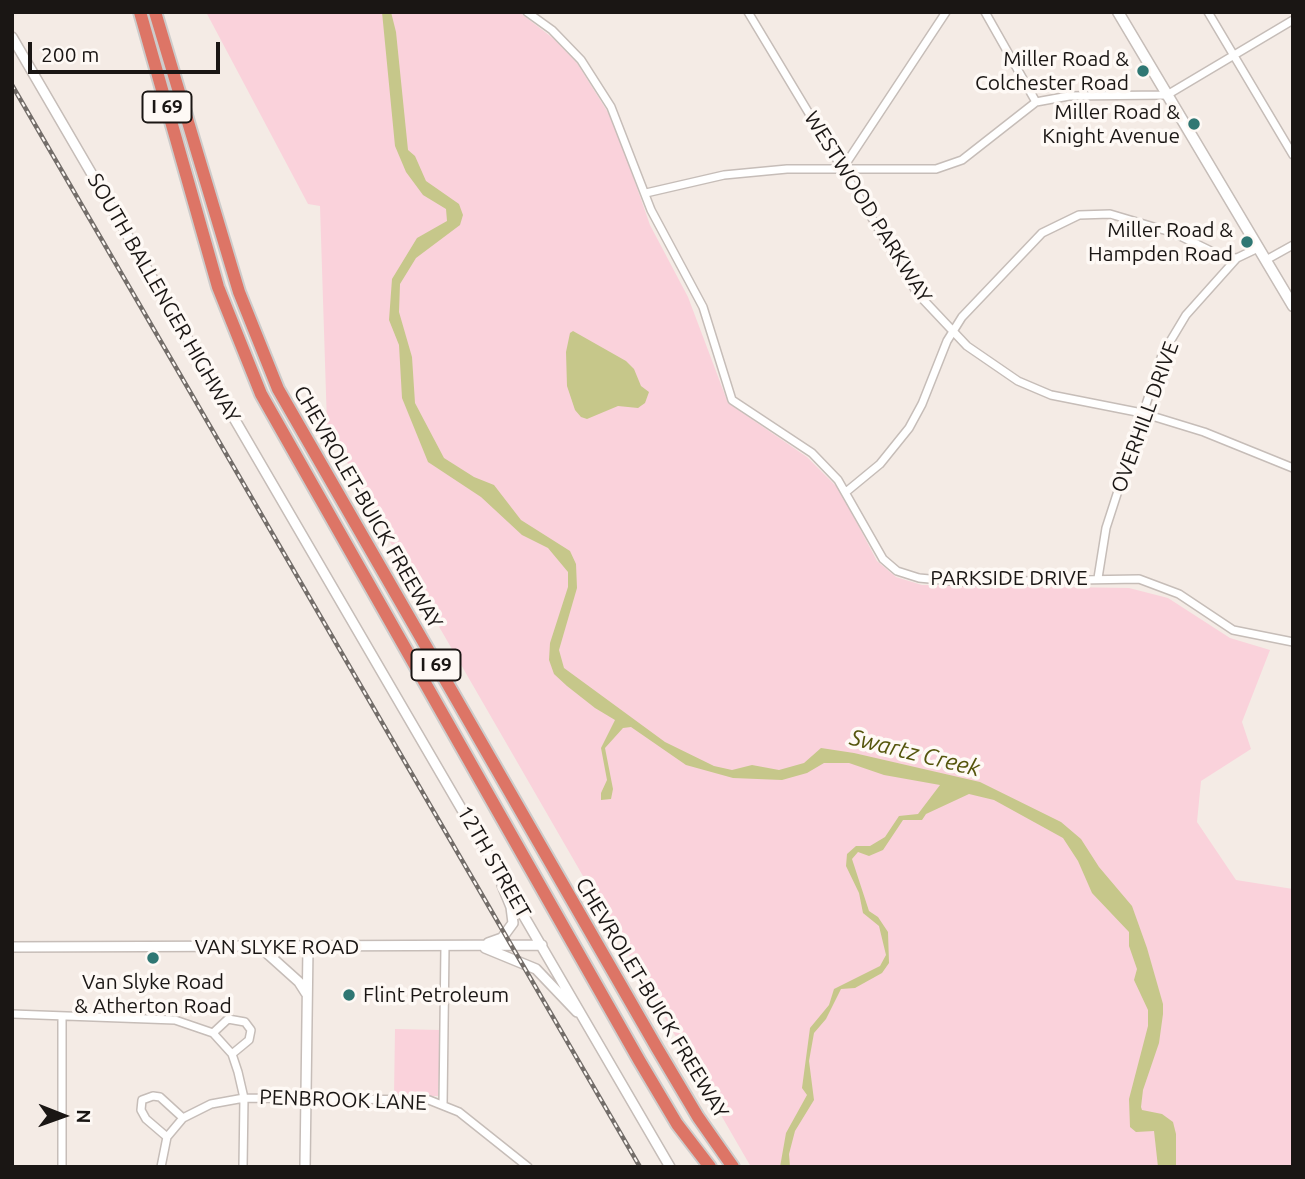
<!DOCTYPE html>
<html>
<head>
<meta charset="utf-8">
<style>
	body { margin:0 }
	#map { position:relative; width:1305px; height:1179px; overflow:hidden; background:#f4ebe5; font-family:Ubuntu,sans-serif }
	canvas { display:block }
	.frame { position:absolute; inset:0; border:14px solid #1a1614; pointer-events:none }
	.north { position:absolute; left:28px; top:1081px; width:70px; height:70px; -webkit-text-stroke:5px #fef9f5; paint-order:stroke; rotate:91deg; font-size:19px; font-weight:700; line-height:28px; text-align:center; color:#1a1614 }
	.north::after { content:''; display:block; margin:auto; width:24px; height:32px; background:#1a1614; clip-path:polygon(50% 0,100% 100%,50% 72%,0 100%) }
	.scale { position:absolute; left:28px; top:42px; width:192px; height:32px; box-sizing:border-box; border:4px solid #1a1614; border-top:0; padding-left:9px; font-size:21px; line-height:24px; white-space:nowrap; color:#1a1614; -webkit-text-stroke:5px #fef9f5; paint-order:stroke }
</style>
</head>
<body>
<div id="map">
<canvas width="1305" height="1179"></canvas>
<div class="frame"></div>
<div class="north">N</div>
<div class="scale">200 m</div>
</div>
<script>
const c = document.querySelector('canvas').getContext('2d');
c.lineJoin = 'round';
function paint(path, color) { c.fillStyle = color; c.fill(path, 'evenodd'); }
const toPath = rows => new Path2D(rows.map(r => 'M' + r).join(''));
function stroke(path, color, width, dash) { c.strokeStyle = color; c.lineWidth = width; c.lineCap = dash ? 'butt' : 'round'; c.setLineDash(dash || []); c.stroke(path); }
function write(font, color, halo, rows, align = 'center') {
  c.font = font + ' Ubuntu,sans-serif'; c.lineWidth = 7; c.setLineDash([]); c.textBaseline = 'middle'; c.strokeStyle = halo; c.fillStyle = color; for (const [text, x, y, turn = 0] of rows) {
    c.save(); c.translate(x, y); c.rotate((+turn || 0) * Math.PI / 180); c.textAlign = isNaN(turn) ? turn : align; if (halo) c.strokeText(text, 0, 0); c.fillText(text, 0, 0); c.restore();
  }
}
paint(toPath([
	[206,12,519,12,554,39,577,63,614,122,650,225,688,297,728,403,807,457,839,489,877,561,896,577,922,585,1129,588,1168,598,1230,638,1270,650,1242,722,1251,749,1201,781,1197,822,1236,880,1293,889,1293,1167,751,1167,389,540,327,425,320,206,308,204],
	[395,1029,441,1030,438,1096,394,1096]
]), '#fad2db');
paint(toPath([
	[382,12,391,12,396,32,408,150,415,156,426,181,459,204,463,215,460,225,416,258,400,284,399,312,412,357,415,403,444,458,474,477,494,485,521,520,570,551,576,564,577,588,559,650,564,668,665,742,714,766,732,770,752,765,779,770,804,763,821,748,854,753,980,782,1061,822,1081,839,1099,867,1132,906,1147,948,1163,1004,1163,1014,1159,1043,1143,1090,1141,1107,1142,1110,1162,1114,1173,1122,1176,1134,1176,1167,1158,1167,1154,1131,1136,1132,1130,1127,1129,1099,1148,1026,1148,1010,1134,980,1137,969,1129,946,1129,932,1092,893,1078,861,1063,838,994,800,969,794,926,814,922,820,903,820,883,850,869,856,858,852,852,859,869,911,878,917,888,932,889,963,882,973,855,988,841,989,826,1019,814,1033,809,1061,814,1100,795,1131,789,1154,790,1167,780,1167,786,1133,807,1095,802,1088,810,1028,829,1005,834,989,880,966,886,955,879,926,863,913,859,893,846,866,847,854,856,846,870,846,885,837,899,816,918,814,940,785,884,775,849,763,824,763,807,773,782,780,733,778,686,765,631,727,623,728,605,748,613,789,611,799,601,800,601,793,607,780,601,748,615,720,595,708,567,686,554,674,549,660,550,643,568,587,568,572,548,548,522,535,481,497,428,462,402,398,399,345,389,320,392,279,417,238,447,221,446,209,423,195,406,172,395,146],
	[573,331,626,361,634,369,641,386,649,392,645,403,638,408,618,406,587,419,581,417,575,410,567,386,566,352,570,333]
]), '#c6c78a');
const minor = toPath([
	[527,12,552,30,581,60,611,107,651,210,703,307,732,400,812,453,838,480,883,559,897,571,919,578,961,582,1139,579,1179,594,1233,630,1293,642],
	[748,12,917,293,967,346,1018,381,1051,395,1142,413,1204,432,1293,468],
	[985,12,1036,102],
	[1208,12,1293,155],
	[843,168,946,12],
	[646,193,724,175,787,169,936,169,962,160,1036,102,1069,96,1167,95,1293,20],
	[1266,260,1293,245],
	[846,492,880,464,909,428,922,404,947,341,962,317,1042,233,1079,215,1110,214,1174,233,1223,257,1237,258],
	[1098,578,1106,528,1162,355,1186,315,1237,258,1258,248],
	[12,1014,175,1020,213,1033,232,1054,238,1072,244,1098,243,1167],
	[213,1033,228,1019,245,1022,251,1030,249,1040,232,1054],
	[443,1105,445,946],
	[167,1137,146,1119,141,1110,142,1100,153,1096,160,1097,183,1118],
	[62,1167,62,1016],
	[161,1167,167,1137,183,1118,211,1104,244,1098,429,1100,459,1112,528,1167]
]);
const tertiary = toPath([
	[12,37,670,1167],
	[488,943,502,938,513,923,511,907,502,885],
	[12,947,542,945],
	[260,947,299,982,306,993],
	[485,948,536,969,577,1012],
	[305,1167,308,947]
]);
const secondary = toPath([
	[1118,12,1293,306]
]);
const motorway = toPath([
	[140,12,218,287,261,394,639,1060,677,1124,710,1167],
	[155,12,239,292,278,389,657,1048,698,1117,733,1167]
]);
stroke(minor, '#c6bdb8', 10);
stroke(tertiary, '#c6bdb8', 12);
stroke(secondary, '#c6bdb8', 13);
stroke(motorway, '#cdcccb', 16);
stroke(minor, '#fff', 7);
stroke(tertiary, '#fff', 9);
stroke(secondary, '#fff', 10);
stroke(motorway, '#dd7566', 12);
const rail = toPath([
	[12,85,640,1167]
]);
stroke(rail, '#736d69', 4.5);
stroke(rail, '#fef9f5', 2, [5]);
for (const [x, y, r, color] of [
	[1143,71,7,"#2f7773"],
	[1194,124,7,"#2f7773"],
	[1247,242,7,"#2f7773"],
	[153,958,7,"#2f7773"],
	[349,995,7,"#2f7773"]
]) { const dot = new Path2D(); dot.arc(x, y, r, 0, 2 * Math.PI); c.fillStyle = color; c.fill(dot); stroke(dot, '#fef9f5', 2.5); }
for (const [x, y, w] of [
	[167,107,49],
	[436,665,49]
]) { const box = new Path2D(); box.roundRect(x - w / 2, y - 15.5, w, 31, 5); c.fillStyle = '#fef9f5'; c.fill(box); stroke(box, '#1a1614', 2); }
write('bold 19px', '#1a1614', null, [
	["I 69",167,107],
	["I 69",436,665]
]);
write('21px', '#1a1614', '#fef9f5', [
	["Miller Road &",1129,59],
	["Colchester Road",1129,83],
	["Miller Road &",1180,112],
	["Knight Avenue",1180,136],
	["Miller Road &",1233,230],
	["Hampden Road",1233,254],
	["Van Slyke Road",153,982,"center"],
	["& Atherton Road",153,1006,"center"],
	["Flint Petroleum",363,995,"left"]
], 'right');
write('21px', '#1a1614', '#fef9f5', [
	["WESTWOOD PARKWAY",868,207,58],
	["SOUTH BALLENGER HIGHWAY",164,298,60],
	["OVERHILL DRIVE",1145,417,-70],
	["CHEVROLET-BUICK FREEWAY",368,507,60],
	["PARKSIDE DRIVE",1009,578],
	["12TH STREET",494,862,60],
	["VAN SLYKE ROAD",277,947],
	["CHEVROLET-BUICK FREEWAY",652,998,59],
	["PENBROOK LANE",343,1100,2]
]);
write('italic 23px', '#55550c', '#fef9f5', [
	["Swartz Creek",915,753,14]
]);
</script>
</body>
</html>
